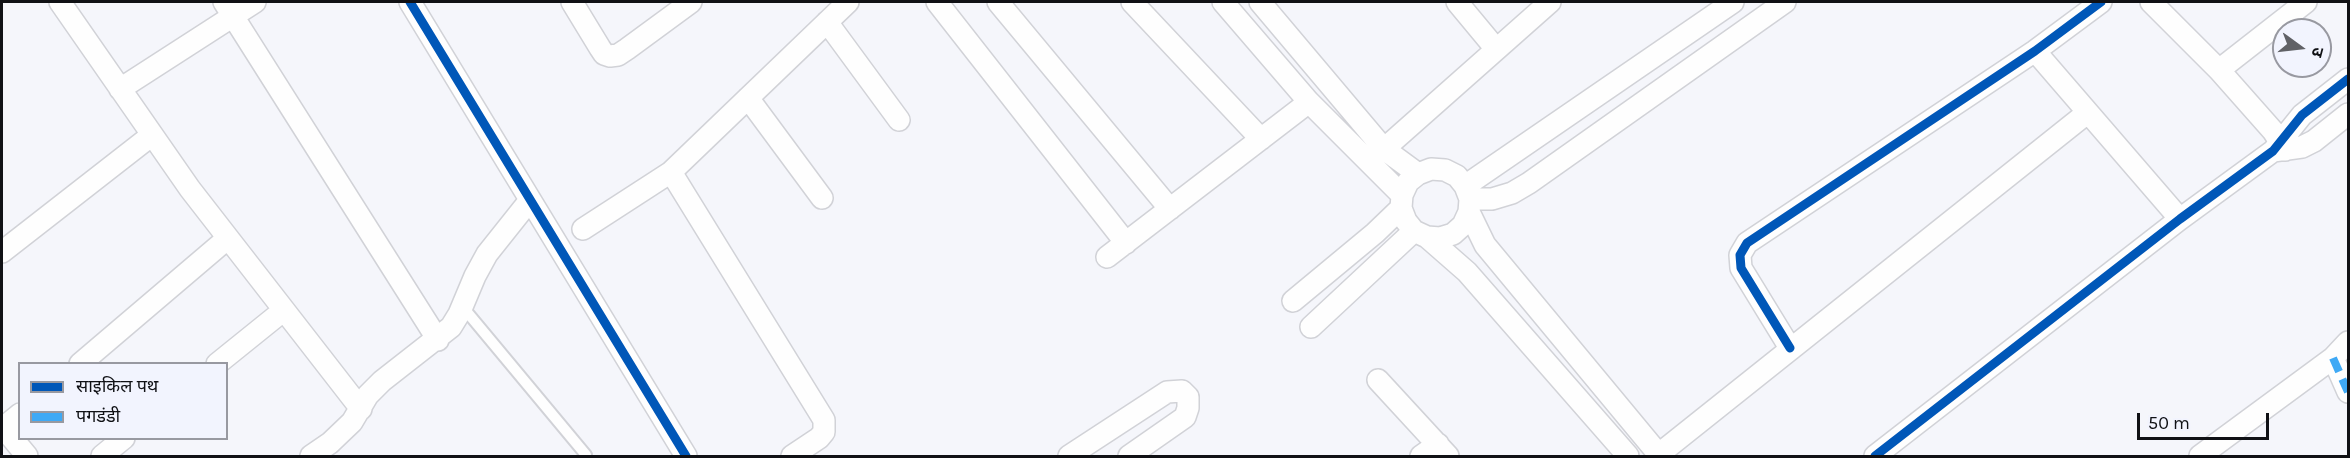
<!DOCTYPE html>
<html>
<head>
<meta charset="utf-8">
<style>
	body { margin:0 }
	#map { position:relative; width:2350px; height:458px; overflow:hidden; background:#f5f6fb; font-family:Karla,"Noto Sans Devanagari",sans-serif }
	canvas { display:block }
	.frame { position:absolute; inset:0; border:3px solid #101115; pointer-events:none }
	.legend { position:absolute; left:18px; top:362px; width:210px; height:78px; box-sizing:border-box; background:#f2f4fe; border:2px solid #9899a1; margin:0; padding:8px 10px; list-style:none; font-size:18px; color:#101115 }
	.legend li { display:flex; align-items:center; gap:12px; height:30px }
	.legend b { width:30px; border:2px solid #9899a1 }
	.north { position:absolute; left:2272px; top:18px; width:60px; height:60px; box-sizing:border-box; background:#f2f4fe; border:2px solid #9899a1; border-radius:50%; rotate:105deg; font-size:16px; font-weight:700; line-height:24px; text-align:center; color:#101115 }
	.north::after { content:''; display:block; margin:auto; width:21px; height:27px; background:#606166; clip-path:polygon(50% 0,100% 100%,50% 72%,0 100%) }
	.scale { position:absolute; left:2137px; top:413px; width:132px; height:27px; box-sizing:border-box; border:3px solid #101115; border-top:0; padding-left:8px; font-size:18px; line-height:21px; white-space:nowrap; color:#101115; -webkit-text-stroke:4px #f2f4fe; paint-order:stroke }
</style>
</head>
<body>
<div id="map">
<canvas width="2350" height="458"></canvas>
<div class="frame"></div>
<ul class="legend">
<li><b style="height:8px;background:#0057b8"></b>साइकिल पथ</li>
<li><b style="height:8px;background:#3fa9f5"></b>पगडंडी</li>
</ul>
<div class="north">उ</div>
<div class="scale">50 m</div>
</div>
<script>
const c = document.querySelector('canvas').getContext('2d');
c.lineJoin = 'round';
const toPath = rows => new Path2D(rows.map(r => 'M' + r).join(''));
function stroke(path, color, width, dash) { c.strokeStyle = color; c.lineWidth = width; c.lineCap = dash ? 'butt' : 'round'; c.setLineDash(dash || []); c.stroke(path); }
const service = toPath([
	[462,306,586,455]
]);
const minor = toPath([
	[60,2,190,189,361,409],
	[224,2,438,340],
	[410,2,686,456],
	[572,2,600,48,604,54,610,56,618,55,627,49,691,2],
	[937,2,1126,243],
	[998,2,1170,209],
	[1132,2,1261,139],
	[1223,2,1309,102,1402,195,1401,208,1406,221,1414,231,1427,237,1440,238,1453,234,1463,225,1469,212,1470,199,1465,186,1457,176,1445,170,1431,169,1418,174,1408,182,1402,195],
	[1260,2,1384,149,1418,174],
	[1457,2,1496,49],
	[2151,2,2219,70,2273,131,2285,150],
	[827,22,899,120],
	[2035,51,2180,219],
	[2219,70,2306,2],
	[120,89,255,2],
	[748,98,822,198],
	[1384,149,1550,2],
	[2273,151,2302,147,2314,141,2348,114],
	[671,172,824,420,824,432,819,438,792,456],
	[1465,186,1733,2],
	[1470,199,1492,199,1512,193,1529,183,1785,2],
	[1469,212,1485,245,1660,456],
	[583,229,671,172,848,2],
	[1427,237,1467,272,1628,456],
	[2,252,152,135],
	[1107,257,1309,102],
	[1293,301,1375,233,1401,208],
	[1311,327,1414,231],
	[1790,348,1741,268,1740,255,1747,243,2035,51,2101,2],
	[2333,358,2348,392],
	[80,364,228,238],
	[217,364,284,310],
	[1378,380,1448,456],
	[2,426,27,456],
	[3,428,20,414],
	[1658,455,2087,113],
	[102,456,124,438],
	[311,456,330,443,352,422,368,395,382,381,451,327,459,314,475,276,487,254,530,200],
	[1069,456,1167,392,1182,391,1188,397,1188,408,1185,417,1129,456],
	[1421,456,1438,444],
	[1875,456,2180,219,2273,151,2302,115,2348,79],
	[2200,456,2333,358,2348,342]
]);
stroke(service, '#d1d2d7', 14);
stroke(minor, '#d1d2d7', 24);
stroke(service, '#fefefe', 10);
stroke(minor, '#fefefe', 21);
stroke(toPath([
	[2333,358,2348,392]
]), '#3fa9f5', 8, [15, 8]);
stroke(toPath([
	[410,2,686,456],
	[1790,348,1741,268,1740,255,1747,243,2035,51,2101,2],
	[1875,456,2180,219,2273,151,2302,115,2348,79]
]), '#0057b8', 9);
</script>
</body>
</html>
